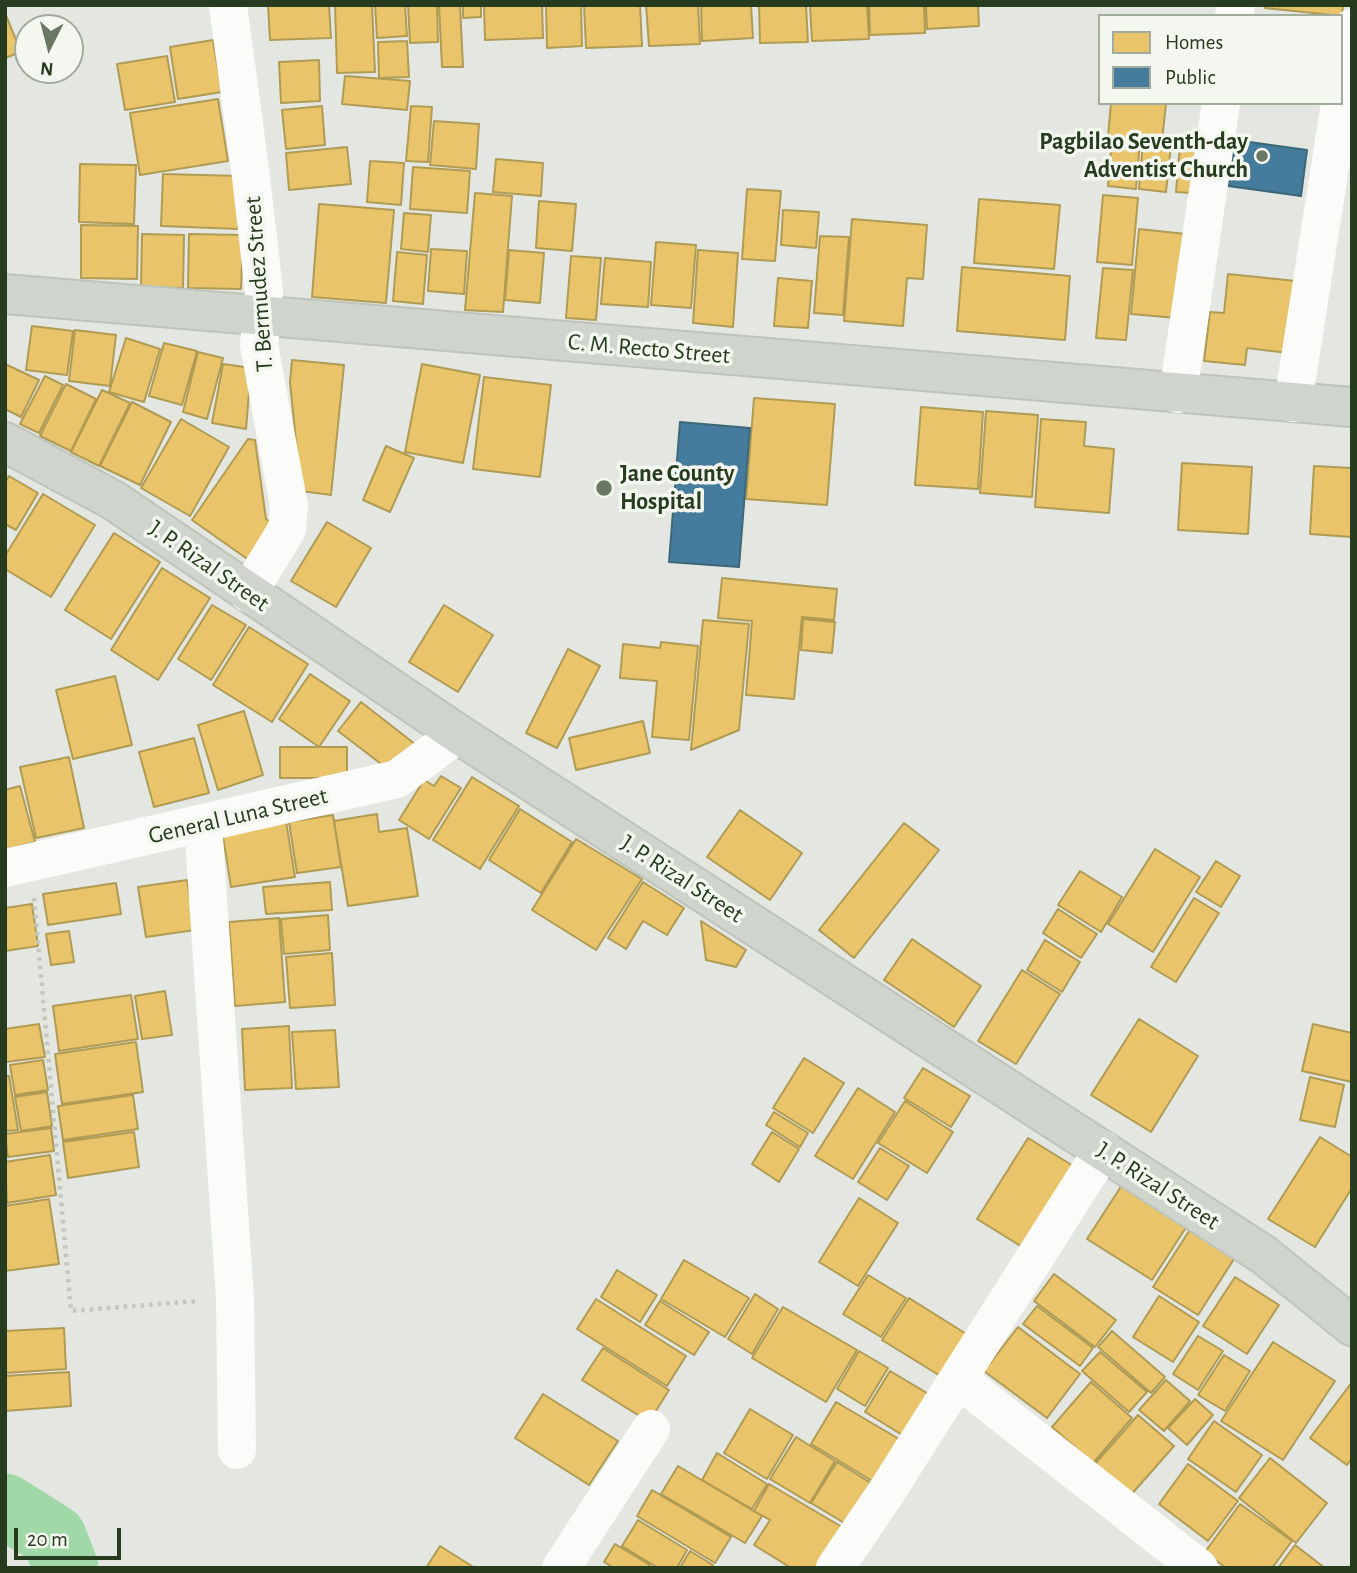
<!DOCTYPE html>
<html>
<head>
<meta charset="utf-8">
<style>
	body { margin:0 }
	#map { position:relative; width:1357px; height:1573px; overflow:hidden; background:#e4e7e1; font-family:"Alegreya Sans",sans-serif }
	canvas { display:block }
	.frame { position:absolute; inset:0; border:7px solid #273b1f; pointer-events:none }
	.legend { position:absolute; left:1098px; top:14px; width:245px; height:91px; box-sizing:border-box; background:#f3f7ef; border:2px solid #a1ac9c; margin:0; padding:9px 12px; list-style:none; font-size:21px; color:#273b1f }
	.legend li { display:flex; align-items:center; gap:14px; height:35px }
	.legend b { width:35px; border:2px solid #a1ac9c }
	.north { position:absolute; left:14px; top:14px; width:70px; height:70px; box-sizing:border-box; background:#f3f7ef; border:2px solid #a1ac9c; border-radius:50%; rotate:186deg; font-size:19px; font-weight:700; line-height:28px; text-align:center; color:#273b1f }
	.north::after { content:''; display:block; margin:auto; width:24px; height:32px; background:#697763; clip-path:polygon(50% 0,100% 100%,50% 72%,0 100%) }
	.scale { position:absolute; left:14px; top:1528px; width:107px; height:32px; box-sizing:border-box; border:4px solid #273b1f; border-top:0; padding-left:9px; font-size:21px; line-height:24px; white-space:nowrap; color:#273b1f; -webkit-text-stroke:5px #f3f7ef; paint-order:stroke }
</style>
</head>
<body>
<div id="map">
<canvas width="1357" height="1573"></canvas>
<div class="frame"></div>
<ul class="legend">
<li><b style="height:19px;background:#e9c46a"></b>Homes</li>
<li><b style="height:19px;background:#457b9d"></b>Public</li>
</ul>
<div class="north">N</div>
<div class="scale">20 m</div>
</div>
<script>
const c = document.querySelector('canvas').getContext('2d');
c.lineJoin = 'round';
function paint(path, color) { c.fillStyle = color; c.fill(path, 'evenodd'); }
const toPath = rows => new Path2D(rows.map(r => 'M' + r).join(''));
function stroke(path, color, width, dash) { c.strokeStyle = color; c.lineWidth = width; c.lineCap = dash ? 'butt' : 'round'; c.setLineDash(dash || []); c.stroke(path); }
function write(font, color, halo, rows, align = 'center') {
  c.font = font + ' "Alegreya Sans",sans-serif'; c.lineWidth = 7; c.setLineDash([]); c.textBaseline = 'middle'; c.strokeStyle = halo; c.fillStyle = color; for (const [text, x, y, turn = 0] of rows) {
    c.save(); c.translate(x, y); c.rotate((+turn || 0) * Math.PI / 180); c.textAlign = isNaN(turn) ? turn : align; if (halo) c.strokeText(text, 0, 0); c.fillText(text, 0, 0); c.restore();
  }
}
const homes = toPath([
	[268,5,329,5,331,38,270,40,268,5],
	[335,5,372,5,375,72,337,73,335,5],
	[375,5,405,5,407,36,377,38,375,5],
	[408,5,437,5,438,42,410,43,408,5],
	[439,5,460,5,463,67,442,67,439,5],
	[463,5,481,5,481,17,463,18,463,5],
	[484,5,542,5,543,38,485,40,484,5],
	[546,5,581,5,582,46,547,48,546,5],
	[584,5,640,5,642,46,586,48,584,5],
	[646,5,698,5,700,44,649,46,646,5],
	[701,5,751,5,753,38,702,41,701,5],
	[759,5,806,5,808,42,760,43,759,5],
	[810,5,867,5,869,39,812,41,810,5],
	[869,5,924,5,925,33,870,35,869,5],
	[926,5,978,5,979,26,927,29,926,5],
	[1266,5,1343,5,1342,16,1265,8,1266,5],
	[5,13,21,52,5,58,5,13],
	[213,40,222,92,178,99,170,47,213,40],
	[407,41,409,77,379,78,378,42,407,41],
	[167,56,175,102,125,110,117,64,167,56],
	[319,60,320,101,281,103,279,62,319,60],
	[345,76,410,81,407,110,342,104,345,76],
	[218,99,228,161,140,175,130,113,218,99],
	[1111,103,1166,104,1162,141,1108,136,1111,103],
	[322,106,325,145,286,149,282,110,322,106],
	[411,106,432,107,428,162,406,161,411,106],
	[434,121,479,124,476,169,430,165,434,121],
	[1112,138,1140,141,1136,189,1108,186,1112,138],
	[1143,142,1171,145,1166,192,1139,189,1143,142],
	[1180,146,1210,149,1206,194,1176,192,1180,146],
	[347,147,351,184,289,190,286,153,347,147],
	[496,159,543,163,541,196,493,192,496,159],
	[370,161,404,163,401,205,367,202,370,161],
	[80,164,136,165,134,224,79,222,80,164],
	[413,167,470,171,467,213,410,209,413,167],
	[163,174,239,176,238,229,161,226,163,174],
	[747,189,781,191,775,261,742,259,747,189],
	[475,193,512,196,503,312,465,310,475,193],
	[1103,195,1138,198,1132,265,1097,262,1103,195],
	[979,199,1060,205,1054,269,974,263,979,199],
	[539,201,576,204,572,251,536,248,539,201],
	[319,204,394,210,386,303,312,297,319,204],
	[783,210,819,212,816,248,781,245,783,210],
	[404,213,431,215,428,252,401,249,404,213],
	[852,219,927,225,923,279,907,278,903,326,844,321,852,219],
	[81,225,138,226,137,279,81,278,81,225],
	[1139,229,1195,235,1188,319,1131,314,1139,229],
	[142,234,184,235,183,288,141,287,142,234],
	[189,234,243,235,241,289,188,288,189,234],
	[820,236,849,237,843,315,814,313,820,236],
	[656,242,696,245,691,308,651,305,656,242],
	[431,249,467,251,464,294,428,291,431,249],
	[509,250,544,253,540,303,505,300,509,250],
	[698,250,738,253,733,327,693,323,698,250],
	[397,252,427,255,423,304,393,301,397,252],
	[571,256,601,258,596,320,566,318,571,256],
	[605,258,651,262,648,307,601,304,605,258],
	[962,267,1070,276,1065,340,957,331,962,267],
	[1103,268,1133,270,1126,340,1096,338,1103,268],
	[1228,274,1296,281,1288,353,1247,348,1245,365,1204,361,1210,312,1224,313,1228,274],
	[778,278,812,281,808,328,774,326,778,278],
	[32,326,73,331,67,375,26,370,32,326],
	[75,330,116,335,110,386,69,381,75,330],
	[126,338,160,349,144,402,109,392,126,338],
	[164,343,197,351,182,405,149,396,164,343],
	[198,352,223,358,207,419,183,412,198,352],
	[292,360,344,365,331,495,301,491,290,382,292,360],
	[5,364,39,380,21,417,5,409,5,364],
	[223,364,251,368,246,429,212,423,223,364],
	[422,364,480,375,463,463,405,452,422,364],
	[45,376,63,385,39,433,20,424,45,376],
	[484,377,551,385,540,477,473,469,484,377],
	[66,384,96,399,71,451,40,436,66,384],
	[102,390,130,403,99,466,71,452,102,390],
	[754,398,835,404,827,505,746,499,754,398],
	[132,402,171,422,140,485,100,466,132,402],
	[921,407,983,412,978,489,915,485,921,407],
	[986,411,1038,415,1032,497,980,493,986,411],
	[181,419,229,447,190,516,141,488,181,419],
	[1041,419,1086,422,1084,446,1114,449,1109,513,1035,507,1041,419],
	[248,439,255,440,266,519,278,527,253,563,192,520,248,439],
	[386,446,414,458,390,512,363,500,386,446],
	[1182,463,1252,467,1248,534,1178,530,1182,463],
	[1314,466,1352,468,1352,537,1310,534,1314,466],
	[9,476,38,493,16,530,5,524,5,483,9,476],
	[43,494,95,525,51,597,5,569,5,556,43,494],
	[327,522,371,548,336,607,291,581,327,522],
	[114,533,160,562,111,639,65,610,114,533],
	[162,568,210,598,158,680,111,650,162,568],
	[722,578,837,589,834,620,802,617,794,699,746,695,752,621,718,618,722,578],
	[212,605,246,625,211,680,178,659,212,605],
	[444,605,493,635,458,692,409,662,444,605],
	[803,619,835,622,832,653,801,650,803,619],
	[703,620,749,624,739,730,691,750,703,620],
	[249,627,308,664,272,722,213,685,249,627],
	[661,642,698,646,689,740,652,737,657,681,620,678,623,644,660,648,661,642],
	[568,649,600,666,557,748,526,733,568,649],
	[310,674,350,701,319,747,279,719,310,674],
	[115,676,132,745,73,759,56,690,115,676],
	[361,702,415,744,393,773,338,731,361,702],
	[244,711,263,775,218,790,198,725,244,711],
	[643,721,650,753,576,770,569,738,643,721],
	[194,738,209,793,154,807,139,752,194,738],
	[280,747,347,747,347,778,280,778,280,747],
	[69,757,84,828,36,838,20,767,69,757],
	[441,776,461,788,429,839,399,820,424,780,434,786,441,776],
	[472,777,519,806,480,869,433,840,472,777],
	[20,786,35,842,5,850,5,790,20,786],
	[520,809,572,842,541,893,489,860,520,809],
	[740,810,802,853,770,900,707,857,740,810],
	[377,814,379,832,407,828,418,896,348,906,334,821,377,814],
	[333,815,341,867,297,873,289,822,333,815],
	[286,821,295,877,231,887,222,830,286,821],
	[904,823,939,850,854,958,819,930,904,823],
	[576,839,642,879,596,950,532,910,576,839],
	[1155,849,1200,877,1153,952,1108,924,1155,849],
	[1216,861,1240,876,1221,907,1196,892,1216,861],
	[1080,871,1122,897,1101,932,1058,905,1080,871],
	[187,880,195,930,146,937,138,887,187,880],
	[330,882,332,910,266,914,263,887,330,882],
	[643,882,684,908,667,935,643,921,626,949,608,938,643,882],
	[116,883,121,914,48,925,43,894,116,883],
	[1194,898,1219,913,1176,982,1151,967,1194,898],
	[32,904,38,946,5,951,5,908,32,904],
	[1058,909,1097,934,1081,958,1043,933,1058,909],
	[328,915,330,950,284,954,281,919,328,915],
	[279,918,285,1002,235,1006,229,922,279,918],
	[701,921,746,950,736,967,706,960,701,921],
	[69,931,74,962,51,965,46,934,69,931],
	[912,939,981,986,954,1027,884,980,912,939],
	[1045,940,1080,962,1062,992,1027,970,1045,940],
	[332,953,335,1005,290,1008,286,957,332,953],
	[1022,970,1060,994,1016,1064,978,1041,1022,970],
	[165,991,172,1035,142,1039,135,996,165,991],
	[131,995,138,1039,59,1051,53,1006,131,995],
	[1139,1019,1198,1056,1151,1132,1091,1095,1139,1019],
	[39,1024,45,1057,6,1062,5,1029,39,1024],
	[1313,1024,1352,1033,1352,1082,1302,1071,1313,1024],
	[289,1026,292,1088,245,1090,242,1029,289,1026],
	[335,1030,339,1087,296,1089,292,1032,335,1030],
	[136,1042,143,1092,62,1104,55,1054,136,1042],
	[804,1058,844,1083,813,1133,773,1108,804,1058],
	[43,1060,48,1090,15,1095,10,1065,43,1060],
	[923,1068,970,1096,951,1127,904,1098,923,1068],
	[5,1076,9,1076,18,1130,5,1131,5,1076],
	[1310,1077,1344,1085,1335,1127,1300,1120,1310,1077],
	[858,1088,895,1112,853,1179,815,1156,858,1088],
	[47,1092,52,1126,21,1131,15,1097,47,1092],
	[133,1095,138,1129,63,1140,58,1106,133,1095],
	[905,1101,953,1132,927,1173,878,1143,905,1101],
	[774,1112,808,1133,800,1147,766,1125,774,1112],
	[51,1128,54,1151,8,1157,5,1134,51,1128],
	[134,1132,139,1167,68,1178,63,1142,134,1132],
	[772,1132,799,1149,779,1182,752,1164,772,1132],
	[1320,1137,1352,1157,1352,1188,1315,1247,1268,1219,1320,1137],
	[1028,1138,1083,1172,1032,1253,977,1219,1028,1138],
	[880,1148,909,1166,887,1200,858,1182,880,1148],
	[50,1155,56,1195,7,1203,5,1162,50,1155],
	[1122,1185,1187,1226,1152,1280,1087,1239,1122,1185],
	[859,1198,898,1223,858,1286,819,1262,859,1198],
	[49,1199,59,1264,5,1271,5,1206,49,1199],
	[1191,1228,1236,1256,1198,1315,1153,1287,1191,1228],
	[684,1260,749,1298,725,1337,661,1299,684,1260],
	[617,1270,657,1295,640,1322,601,1297,617,1270],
	[1054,1274,1116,1320,1095,1347,1034,1301,1054,1274],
	[868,1275,906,1298,881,1337,843,1314,868,1275],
	[1235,1277,1279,1305,1247,1354,1203,1326,1235,1277],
	[755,1294,778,1309,752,1354,728,1339,755,1294],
	[1159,1296,1199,1322,1173,1362,1133,1337,1159,1296],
	[909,1298,976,1340,950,1382,882,1340,909,1298],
	[596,1299,686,1356,667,1386,577,1329,596,1299],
	[660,1301,709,1332,694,1355,645,1325,660,1301],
	[1037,1306,1093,1348,1080,1366,1023,1324,1037,1306],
	[783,1307,857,1350,826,1402,752,1358,783,1307],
	[1018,1327,1080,1374,1047,1418,984,1371,1018,1327],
	[64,1328,66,1369,5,1373,5,1331,64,1328],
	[1112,1331,1165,1377,1151,1393,1098,1347,1112,1331],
	[1198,1336,1223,1351,1198,1390,1173,1374,1198,1336],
	[1273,1342,1335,1381,1283,1460,1221,1421,1273,1342],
	[603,1348,669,1390,649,1422,582,1380,603,1348],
	[859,1351,888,1368,865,1406,837,1389,859,1351],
	[1100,1352,1147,1392,1129,1412,1082,1371,1100,1352],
	[1224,1355,1250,1371,1225,1411,1198,1395,1224,1355],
	[890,1371,937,1399,912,1441,865,1412,890,1371],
	[69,1372,71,1406,5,1411,5,1376,69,1372],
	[1166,1380,1190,1401,1164,1431,1139,1410,1166,1380],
	[1091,1382,1132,1418,1093,1463,1052,1427,1091,1382],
	[1352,1382,1352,1458,1347,1465,1310,1438,1352,1382],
	[543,1394,618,1441,589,1485,515,1438,543,1394],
	[1195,1399,1213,1415,1187,1445,1168,1428,1195,1399],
	[836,1402,899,1439,874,1482,811,1444,836,1402],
	[750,1409,793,1435,767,1479,724,1453,750,1409],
	[1138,1415,1174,1446,1130,1496,1094,1465,1138,1415],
	[1214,1421,1262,1455,1236,1492,1188,1459,1214,1421],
	[796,1437,835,1461,810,1503,770,1479,796,1437],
	[717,1453,767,1484,752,1509,702,1480,717,1453],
	[1270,1458,1327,1503,1296,1543,1239,1498,1270,1458],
	[837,1462,871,1483,846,1524,811,1503,837,1462],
	[1188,1464,1238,1501,1208,1541,1159,1504,1188,1464],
	[678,1466,762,1516,745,1543,661,1494,678,1466],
	[769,1484,842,1527,817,1568,791,1568,754,1545,770,1520,754,1511,769,1484],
	[652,1490,731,1537,715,1563,637,1516,652,1490],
	[1240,1504,1292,1541,1272,1568,1226,1568,1205,1552,1240,1504],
	[638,1520,687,1550,677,1568,658,1568,622,1546,638,1520],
	[615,1544,650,1565,648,1568,614,1568,604,1562,615,1544],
	[1295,1545,1325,1568,1278,1568,1295,1545],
	[440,1546,475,1568,426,1568,440,1546],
	[690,1551,713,1565,711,1568,680,1568,690,1551]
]);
paint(homes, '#e9c46a');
stroke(homes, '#af9b54', 2);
const public = toPath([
	[1235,140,1307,150,1301,196,1228,186,1235,140],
	[680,422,750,428,739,567,669,562,680,422]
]);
paint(public, '#457b9d');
stroke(public, '#3c6877', 2);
stroke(toPath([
	[5,1506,54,1537,66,1568]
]), '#a1d8a8', 65);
const major = toPath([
	[5,294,1352,407],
	[5,442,113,500,458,734,1264,1255,1352,1326]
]);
stroke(major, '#bec4bb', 42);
stroke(toPath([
	[34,898,71,1311,197,1301]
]), '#c2c7bf', 4.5, [3.5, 5]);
stroke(toPath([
	[228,5,251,177,264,292,259,345,289,506,287,529,248,593],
	[1234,16,1236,5],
	[1341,95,1352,28],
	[1178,394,1221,103],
	[1293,403,1340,103],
	[203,824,235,1299,237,1450],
	[5,868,397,779,458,734],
	[958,1379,1199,1568],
	[561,1568,651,1429],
	[835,1568,887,1491,1103,1150]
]), '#fbfbfa', 38);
stroke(major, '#cfd4cc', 38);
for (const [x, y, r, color] of [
	[1262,156,7,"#697763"],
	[604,488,9,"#697763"]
]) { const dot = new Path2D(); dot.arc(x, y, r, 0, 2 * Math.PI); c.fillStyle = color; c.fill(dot); stroke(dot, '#f3f7ef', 2.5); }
write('bold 24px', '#273b1f', '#f3f7ef', [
	["Pagbilao Seventh-day",1248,142],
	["Adventist Church",1248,170],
	["Jane County",620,474,"left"],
	["Hospital",620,502,"left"]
], 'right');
write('24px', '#273b1f', '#f3f7ef', [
	["T. Bermudez Street",259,284,-94],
	["C. M. Recto Street",649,349,5],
	["J. P. Rizal Street",209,566,35],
	["General Luna Street",238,816,-13],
	["J. P. Rizal Street",682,879,33],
	["J. P. Rizal Street",1158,1186,33]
]);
</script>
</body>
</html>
